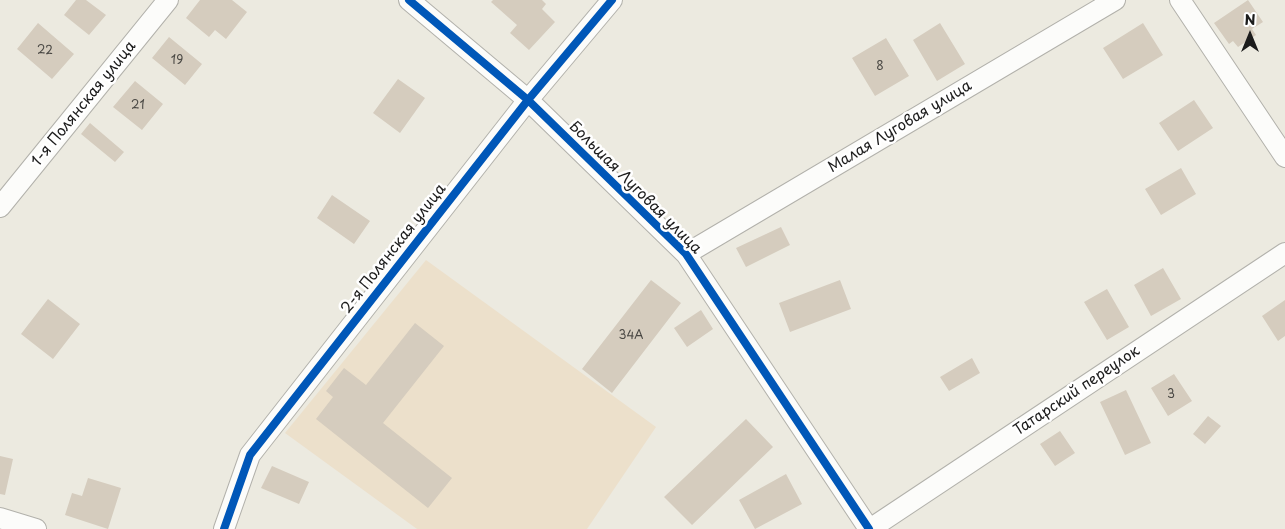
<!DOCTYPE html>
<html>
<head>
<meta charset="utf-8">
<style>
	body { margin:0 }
	#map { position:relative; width:1285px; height:529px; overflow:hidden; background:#eceae0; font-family:"Playpen Sans",sans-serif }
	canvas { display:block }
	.north { position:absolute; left:1225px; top:10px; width:50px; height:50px; -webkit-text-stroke:4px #fff; paint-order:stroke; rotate:0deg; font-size:14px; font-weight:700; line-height:20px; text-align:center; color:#1c1c1c }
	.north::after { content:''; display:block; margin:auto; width:18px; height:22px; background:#1c1c1c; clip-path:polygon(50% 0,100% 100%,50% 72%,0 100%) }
</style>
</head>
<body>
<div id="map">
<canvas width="1285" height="529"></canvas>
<div class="north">N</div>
</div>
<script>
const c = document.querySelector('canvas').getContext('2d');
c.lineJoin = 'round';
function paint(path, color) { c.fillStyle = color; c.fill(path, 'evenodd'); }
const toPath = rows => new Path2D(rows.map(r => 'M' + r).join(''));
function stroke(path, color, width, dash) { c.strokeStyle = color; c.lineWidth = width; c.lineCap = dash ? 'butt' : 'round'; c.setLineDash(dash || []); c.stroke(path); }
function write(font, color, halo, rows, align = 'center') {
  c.font = font + ' "Playpen Sans",sans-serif'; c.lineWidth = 5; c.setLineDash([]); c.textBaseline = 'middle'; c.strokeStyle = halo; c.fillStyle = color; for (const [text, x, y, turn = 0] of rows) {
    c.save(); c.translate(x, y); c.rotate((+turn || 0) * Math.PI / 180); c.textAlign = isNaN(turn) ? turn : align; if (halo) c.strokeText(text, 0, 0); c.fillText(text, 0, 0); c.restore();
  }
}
paint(toPath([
	[426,260,656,427,587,529,417,529,285,433]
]), '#ece0cb');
paint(toPath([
	[76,0,86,0,106,15,89,35,64,15],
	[200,0,232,0,247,12,226,39,215,30,209,37,186,18],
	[493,0,542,0,546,4,542,9,555,22,529,50,510,33,517,25,491,2],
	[1248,0,1263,22,1252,29,1256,35,1238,47,1233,41,1229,44,1214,23],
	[38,23,74,54,52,79,17,49],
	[940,23,965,64,937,81,913,40],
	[1143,23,1163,55,1123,79,1103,48],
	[169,37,202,64,185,85,152,58],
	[886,38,909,76,875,96,852,58],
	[398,79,425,98,400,133,373,113],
	[135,81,163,104,142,130,113,107],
	[1194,100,1213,128,1178,151,1159,123],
	[90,123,124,152,115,162,81,134],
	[1181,168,1196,194,1161,215,1145,189],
	[332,195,370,221,354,244,317,218],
	[781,227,790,245,746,267,736,248],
	[1163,268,1181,299,1151,316,1134,285],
	[651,280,681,303,612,393,582,369],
	[840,280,851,309,790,332,779,303],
	[1107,289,1129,327,1107,340,1084,302],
	[48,299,80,324,53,359,21,334],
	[1285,300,1285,336,1278,341,1262,316],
	[701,310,713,329,687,347,674,328],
	[415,323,444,346,383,423,452,478,428,508,316,419,333,397,326,391,344,368,366,385],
	[972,358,980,373,949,391,940,377],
	[1174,374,1192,401,1168,416,1151,388],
	[1126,390,1151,443,1125,455,1100,402],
	[1208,416,1221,426,1205,444,1193,434],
	[746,419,773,447,692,525,664,497],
	[1060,431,1075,453,1055,466,1040,444],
	[0,456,13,459,5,495,0,494],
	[272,466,309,482,299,504,261,488],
	[786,474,802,504,755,529,739,500],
	[88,478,121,488,108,529,65,515,72,493,82,496]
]), '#d5ccbe');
const street = toPath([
	[409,0,528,100,686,254,869,529],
	[1180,0,1285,157],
	[0,207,168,0],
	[686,254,1115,0],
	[0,518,36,529],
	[224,529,250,455,528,100,612,0],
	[870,529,1285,253]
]);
stroke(street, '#b2b1ab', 22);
stroke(street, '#fcfcfa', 20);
stroke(toPath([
	[409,0,528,100,686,254,869,529],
	[224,529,250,455,528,100,612,0]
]), '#0057b8', 8);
write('12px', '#4a4844', null, [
	["22",45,51],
	["19",177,61],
	["8",880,67],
	["21",138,106],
	["34А",631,336],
	["3",1171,395]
]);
write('15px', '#1c1c1c', '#fff', [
	["1-я Полянская улица",84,104,-51],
	["Малая Луговая улица",900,127,-31],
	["Большая Луговая улица",635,188,45],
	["2-я Полянская улица",394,249,-52],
	["Татарский переулок",1077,391,-34]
]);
</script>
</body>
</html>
